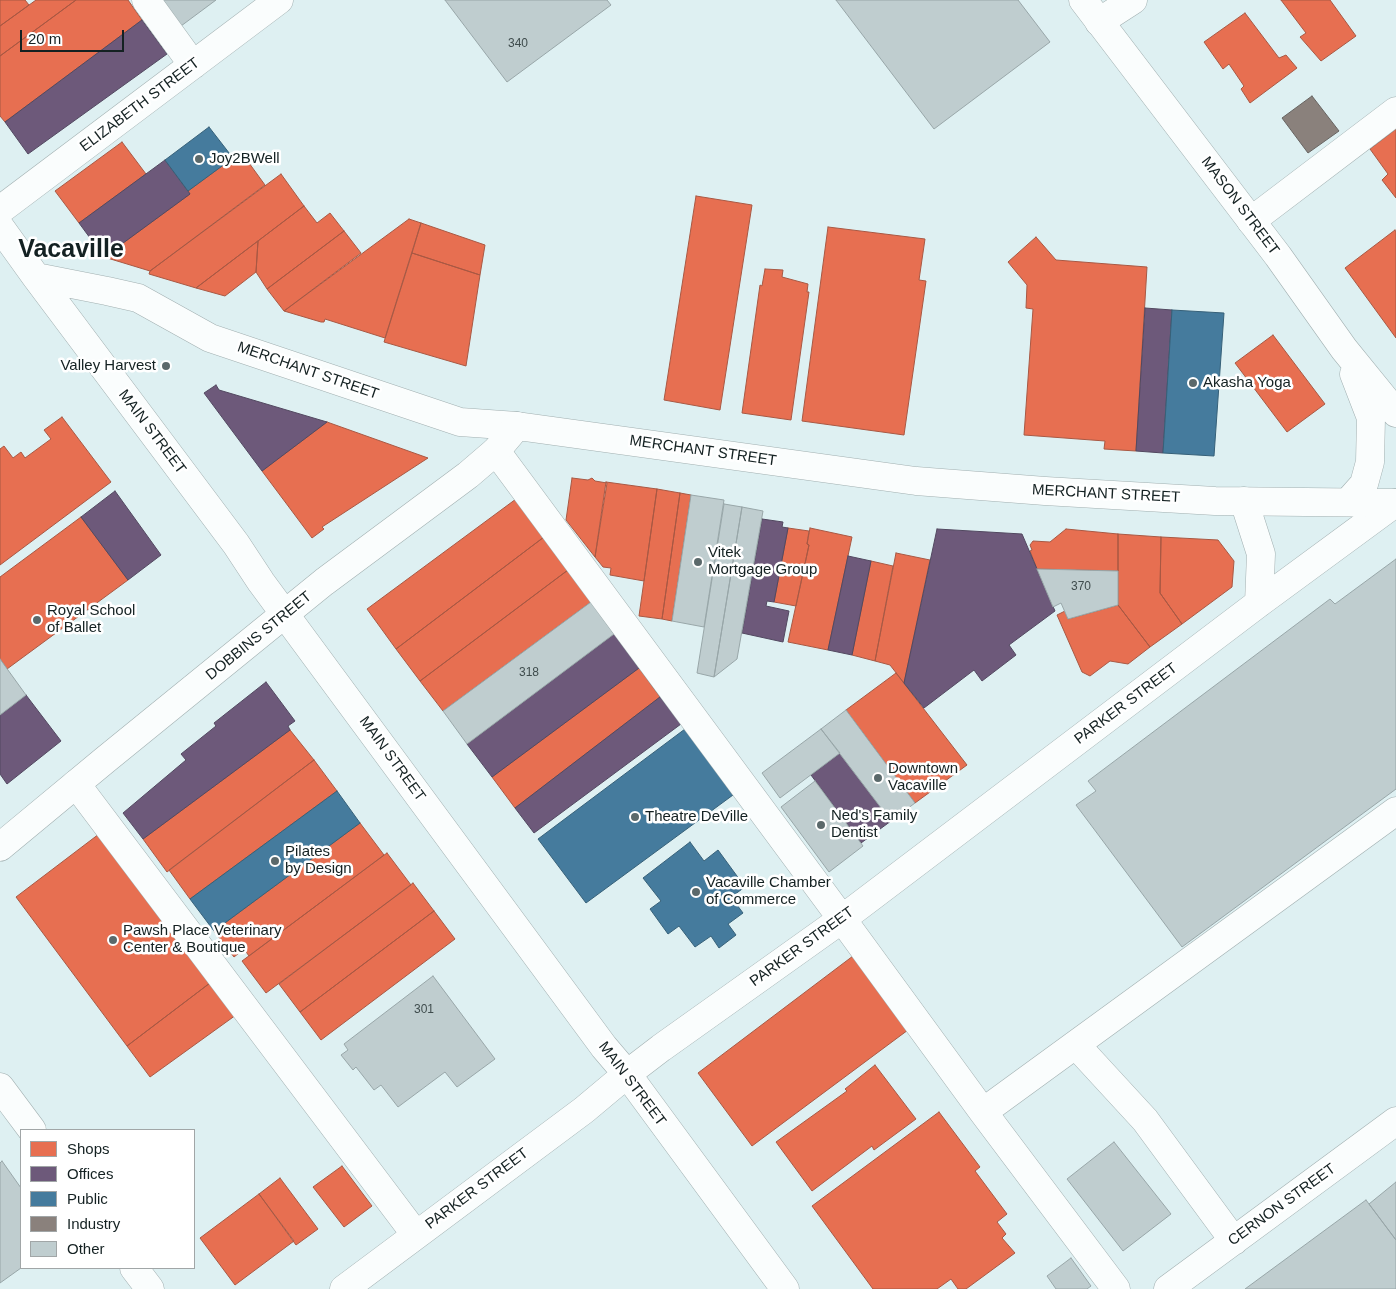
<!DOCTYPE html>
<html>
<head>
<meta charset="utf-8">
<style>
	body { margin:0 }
	#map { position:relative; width:1396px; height:1289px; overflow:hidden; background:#def0f2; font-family:Arial,sans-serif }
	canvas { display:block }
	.legend { position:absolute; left:20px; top:1129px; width:175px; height:140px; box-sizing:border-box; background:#fff; border:1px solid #a1a6a7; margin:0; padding:6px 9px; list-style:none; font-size:15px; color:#142122 }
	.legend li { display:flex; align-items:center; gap:10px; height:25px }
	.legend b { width:25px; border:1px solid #a1a6a7 }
	.scale { position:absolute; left:20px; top:30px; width:104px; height:22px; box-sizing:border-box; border:2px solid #142122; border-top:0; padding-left:6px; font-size:15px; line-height:18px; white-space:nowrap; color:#142122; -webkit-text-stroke:4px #fff; paint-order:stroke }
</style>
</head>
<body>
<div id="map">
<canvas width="1396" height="1289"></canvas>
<ul class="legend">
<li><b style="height:14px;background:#e76f51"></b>Shops</li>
<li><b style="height:14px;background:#6d597a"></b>Offices</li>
<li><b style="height:14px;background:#457b9d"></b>Public</li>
<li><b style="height:14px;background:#8a817c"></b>Industry</li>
<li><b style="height:14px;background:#bfcdcf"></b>Other</li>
</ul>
<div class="scale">20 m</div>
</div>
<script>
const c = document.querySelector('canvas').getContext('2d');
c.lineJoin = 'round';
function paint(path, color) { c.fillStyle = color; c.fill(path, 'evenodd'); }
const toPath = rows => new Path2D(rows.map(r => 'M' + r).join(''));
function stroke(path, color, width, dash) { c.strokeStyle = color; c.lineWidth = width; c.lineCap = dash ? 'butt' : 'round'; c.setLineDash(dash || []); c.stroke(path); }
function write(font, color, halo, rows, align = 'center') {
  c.font = font + ' Arial,sans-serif'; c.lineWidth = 5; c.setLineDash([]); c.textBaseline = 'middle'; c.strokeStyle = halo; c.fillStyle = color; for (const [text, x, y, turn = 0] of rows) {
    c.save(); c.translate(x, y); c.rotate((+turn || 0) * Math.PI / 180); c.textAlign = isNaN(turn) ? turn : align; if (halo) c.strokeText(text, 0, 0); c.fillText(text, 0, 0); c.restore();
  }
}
const shops = toPath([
	[0,0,25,0,29,5,0,26,0,0],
	[36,0,76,0,0,56,0,26,36,0],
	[76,0,128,0,142,20,5,122,0,116,0,56,76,0],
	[1281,0,1330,0,1356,36,1321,61,1300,37,1306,33,1281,0],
	[1245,13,1279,58,1286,55,1297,68,1250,103,1241,89,1244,86,1229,64,1223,69,1204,42,1245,13],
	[1396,129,1396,198,1382,180,1388,174,1370,149,1396,129],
	[122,142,146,174,79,223,55,191,122,142],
	[241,152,265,185,150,271,104,257,190,194,188,191,241,152],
	[281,174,304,206,196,288,149,274,150,271,281,174],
	[696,196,752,205,720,410,664,400,696,196],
	[304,206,317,223,330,213,344,231,267,289,256,272,258,241,304,206],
	[409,219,421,223,385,338,325,319,324,322,321,322,284,311,409,219],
	[421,223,485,245,480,275,412,253,421,223],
	[828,227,925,239,919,280,926,281,904,435,802,421,828,227],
	[1395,230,1396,232,1396,338,1345,268,1395,230],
	[344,231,361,253,284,311,267,289,344,231],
	[1036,237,1056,260,1147,267,1136,451,1104,449,1105,441,1024,435,1033,309,1026,308,1027,285,1008,262,1036,237],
	[258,241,256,272,225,296,196,288,258,241],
	[412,253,480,275,466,366,384,342,412,253],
	[765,269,783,270,782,277,808,284,807,292,809,292,791,420,742,413,760,285,762,286,765,269],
	[1273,335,1325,404,1287,432,1235,363,1273,335],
	[62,417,111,482,0,565,0,449,4,446,13,458,21,452,25,458,51,439,44,430,62,417],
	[327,422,428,458,322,527,324,529,312,538,262,471,327,422],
	[572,478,588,480,592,478,595,481,607,483,595,557,566,520,572,478],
	[606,482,657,489,644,581,610,575,611,568,603,567,595,557,606,482],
	[657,489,680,493,662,619,639,616,657,489],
	[680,493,691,495,672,621,662,619,680,493],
	[516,499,544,537,396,649,367,609,516,499],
	[81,517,128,580,7,669,0,659,0,577,81,517],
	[788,528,809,531,807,544,809,545,796,606,774,602,788,528],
	[810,528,852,537,828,650,788,642,809,545,807,544,810,528],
	[1066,529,1118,534,1118,571,1037,569,1030,551,1032,550,1030,545,1033,541,1050,542,1066,529],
	[1118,534,1161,537,1160,593,1182,624,1150,647,1118,605,1118,534],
	[544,537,568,570,420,681,396,649,544,537],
	[1161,537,1218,540,1234,561,1232,587,1182,624,1160,593,1161,537],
	[896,553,930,560,904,683,890,665,875,661,896,553],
	[871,561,893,566,875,661,852,655,871,561],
	[568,570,591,602,443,711,420,681,568,570],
	[1118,605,1150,647,1128,664,1110,661,1090,676,1082,672,1057,615,1065,611,1068,619,1118,605],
	[639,668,660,697,515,808,492,777,639,668],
	[896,673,967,765,915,803,846,710,896,673],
	[290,730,314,760,167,872,143,839,290,730],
	[314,760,337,791,190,899,169,870,314,760],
	[360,823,384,855,249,956,244,949,234,957,214,931,360,823],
	[99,834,210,983,127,1046,16,897,99,834],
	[387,853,411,885,266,993,242,961,387,853],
	[413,883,434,911,300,1012,279,984,413,883],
	[434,911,455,939,321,1040,300,1012,434,911],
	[853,956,908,1030,752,1146,698,1073,853,956],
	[210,983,236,1015,150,1077,127,1046,210,983],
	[875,1065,916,1119,874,1150,872,1146,812,1191,776,1142,847,1091,845,1089,875,1065],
	[939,1112,980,1167,975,1171,1007,1214,997,1222,1006,1234,1002,1238,1015,1253,966,1289,958,1289,951,1279,937,1289,873,1289,812,1206,939,1112],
	[342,1166,372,1206,344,1227,313,1187,342,1166],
	[280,1178,318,1229,296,1245,259,1194,280,1178],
	[259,1194,294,1241,235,1285,200,1238,259,1194]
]);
paint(shops, '#e76f51');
stroke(shops, '#a85843', 1);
const offices = toPath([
	[142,20,167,54,28,154,5,122,142,20],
	[165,160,190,194,104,257,79,223,165,160],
	[1145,308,1172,310,1163,453,1136,451,1145,308],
	[216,385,219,390,327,422,262,471,204,393,216,385],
	[115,491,161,555,128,580,81,517,115,491],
	[762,519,783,522,782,527,788,528,774,602,767,601,766,606,789,611,783,642,742,633,762,519],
	[937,529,1022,534,1055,611,1009,645,1016,655,982,681,974,670,924,708,904,683,937,529],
	[848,556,871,561,852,655,828,650,848,556],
	[614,634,639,668,492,777,467,744,614,634],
	[266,682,295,721,288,726,290,730,143,839,123,813,186,760,181,754,216,726,214,723,266,682],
	[26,695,61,741,7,784,0,774,0,715,26,695],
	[660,697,681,724,534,833,515,808,660,697],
	[840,753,891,821,861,843,811,775,840,753]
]);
paint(offices, '#6d597a');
stroke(offices, '#524860', 1);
const public = toPath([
	[209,127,233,158,188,191,165,160,209,127],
	[1172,310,1224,313,1214,456,1163,453,1172,310],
	[685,729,733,795,586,903,538,839,685,729],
	[337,791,360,823,214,931,190,899,337,791],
	[690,842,704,861,718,850,745,887,731,897,743,913,728,924,736,935,719,948,711,936,695,947,679,926,668,934,650,909,661,901,643,878,690,842]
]);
paint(public, '#457b9d');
stroke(public, '#366078', 1);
const industry = toPath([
	[1312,96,1339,131,1308,153,1282,118,1312,96]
]);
paint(industry, '#8a817c');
stroke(industry, '#676461', 1);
const building = toPath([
	[163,0,216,0,181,26,163,0],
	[445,0,607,0,611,5,507,82,445,0],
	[836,0,1018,0,1050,42,934,129,836,0],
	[691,495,724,500,704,627,672,621,691,495],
	[724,504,742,507,714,677,697,673,724,504],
	[742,507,763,511,737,659,714,677,742,507],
	[1396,559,1396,789,1182,947,1076,805,1096,791,1088,781,1330,599,1335,604,1396,559],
	[1037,569,1118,571,1118,605,1068,619,1061,603,1053,607,1037,569],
	[591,602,614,634,467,744,443,711,591,602],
	[0,659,26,695,0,715,0,659],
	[846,710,915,803,891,821,821,729,846,710],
	[821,729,840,753,780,798,762,773,821,729],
	[815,781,863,846,829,872,781,807,815,781],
	[433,976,495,1059,457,1087,445,1072,398,1107,381,1085,374,1090,356,1067,353,1070,341,1055,348,1050,344,1044,433,976],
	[1114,1142,1171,1214,1123,1251,1067,1179,1114,1142],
	[2,1161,21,1188,21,1268,0,1283,0,1163,2,1161],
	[1396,1182,1396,1240,1369,1204,1396,1182],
	[1366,1200,1396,1240,1396,1289,1245,1289,1366,1200],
	[1071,1258,1091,1286,1087,1289,1056,1289,1047,1276,1071,1258]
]);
paint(building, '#bfcdcf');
stroke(building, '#98a6a8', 1);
const minor = toPath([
	[146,0,193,65],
	[1099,22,1133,0],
	[0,210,279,0],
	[1251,221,1396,111],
	[0,227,36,277,236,544,261,582,604,1047,627,1074,785,1289],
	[36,277,107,291,138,298,210,338,460,422,517,426],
	[496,451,842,919,983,1112,1116,1289],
	[1244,501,1261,554,1259,603],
	[76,784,416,1235],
	[1076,1045,1145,1120,1234,1241],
	[0,1087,32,1130],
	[983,1112,1396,811],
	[134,1268,150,1289],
	[344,1289,584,1110,627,1074,661,1048,842,919,1259,603,1395,503],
	[1168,1289,1396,1121]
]);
const major = toPath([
	[1083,0,1278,256,1344,349,1396,413],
	[1348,502,1364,484,1370,462,1371,418,1354,374],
	[0,847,105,760,324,582,468,475,496,451,517,426,916,481,1045,491,1215,501,1396,503]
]);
stroke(minor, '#a1afb0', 29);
stroke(major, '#a1afb0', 29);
stroke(minor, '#fafdfd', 28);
stroke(major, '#fafdfd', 28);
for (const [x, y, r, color] of [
	[199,159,5,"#5b696b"],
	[166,366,5,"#5b696b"],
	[1193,383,5,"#5b696b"],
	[698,562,5,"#5b696b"],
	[37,620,5,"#5b696b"],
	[878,778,5,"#5b696b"],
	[635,817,5,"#5b696b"],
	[821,825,5,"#5b696b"],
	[275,861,5,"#5b696b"],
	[696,892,5,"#5b696b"],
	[113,940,5,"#5b696b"]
]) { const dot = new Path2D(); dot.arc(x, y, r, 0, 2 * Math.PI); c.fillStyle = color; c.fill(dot); stroke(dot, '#fff', 2); }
write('12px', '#3f4c4d', null, [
	["340",518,44],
	["370",1081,587],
	["318",529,673],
	["301",424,1010]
]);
write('15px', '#142122', '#fff', [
	["ELIZABETH STREET",140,105,-37],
	["MASON STREET",1240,206,53],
	["MERCHANT STREET",308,371,19],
	["MAIN STREET",152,432,53],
	["MERCHANT STREET",703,451,8],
	["MERCHANT STREET",1106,494,3],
	["DOBBINS STREET",259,636,-39],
	["PARKER STREET",1126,704,-37],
	["MAIN STREET",392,759,54],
	["PARKER STREET",802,947,-36],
	["MAIN STREET",632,1084,53],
	["PARKER STREET",477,1189,-37],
	["CERNON STREET",1282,1205,-36]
]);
write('15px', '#142122', '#fff', [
	["Joy2BWell",209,159],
	["Valley Harvest",156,366,"right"],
	["Akasha Yoga",1203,383],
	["Vitek",708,553],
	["Mortgage Group",708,570],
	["Royal School",47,611],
	["of Ballet",47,628],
	["Downtown",888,769],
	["Vacaville",888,786],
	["Ned's Family",831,816],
	["Dentist",831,833],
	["Theatre DeVille",645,817],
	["Pilates",285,852],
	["by Design",285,869],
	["Vacaville Chamber",706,883],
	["of Commerce",706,900],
	["Pawsh Place Veterinary",123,931],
	["Center & Boutique",123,948]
], 'left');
write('bold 25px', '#142122', '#fff', [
	["Vacaville",71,250]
]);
</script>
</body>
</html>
